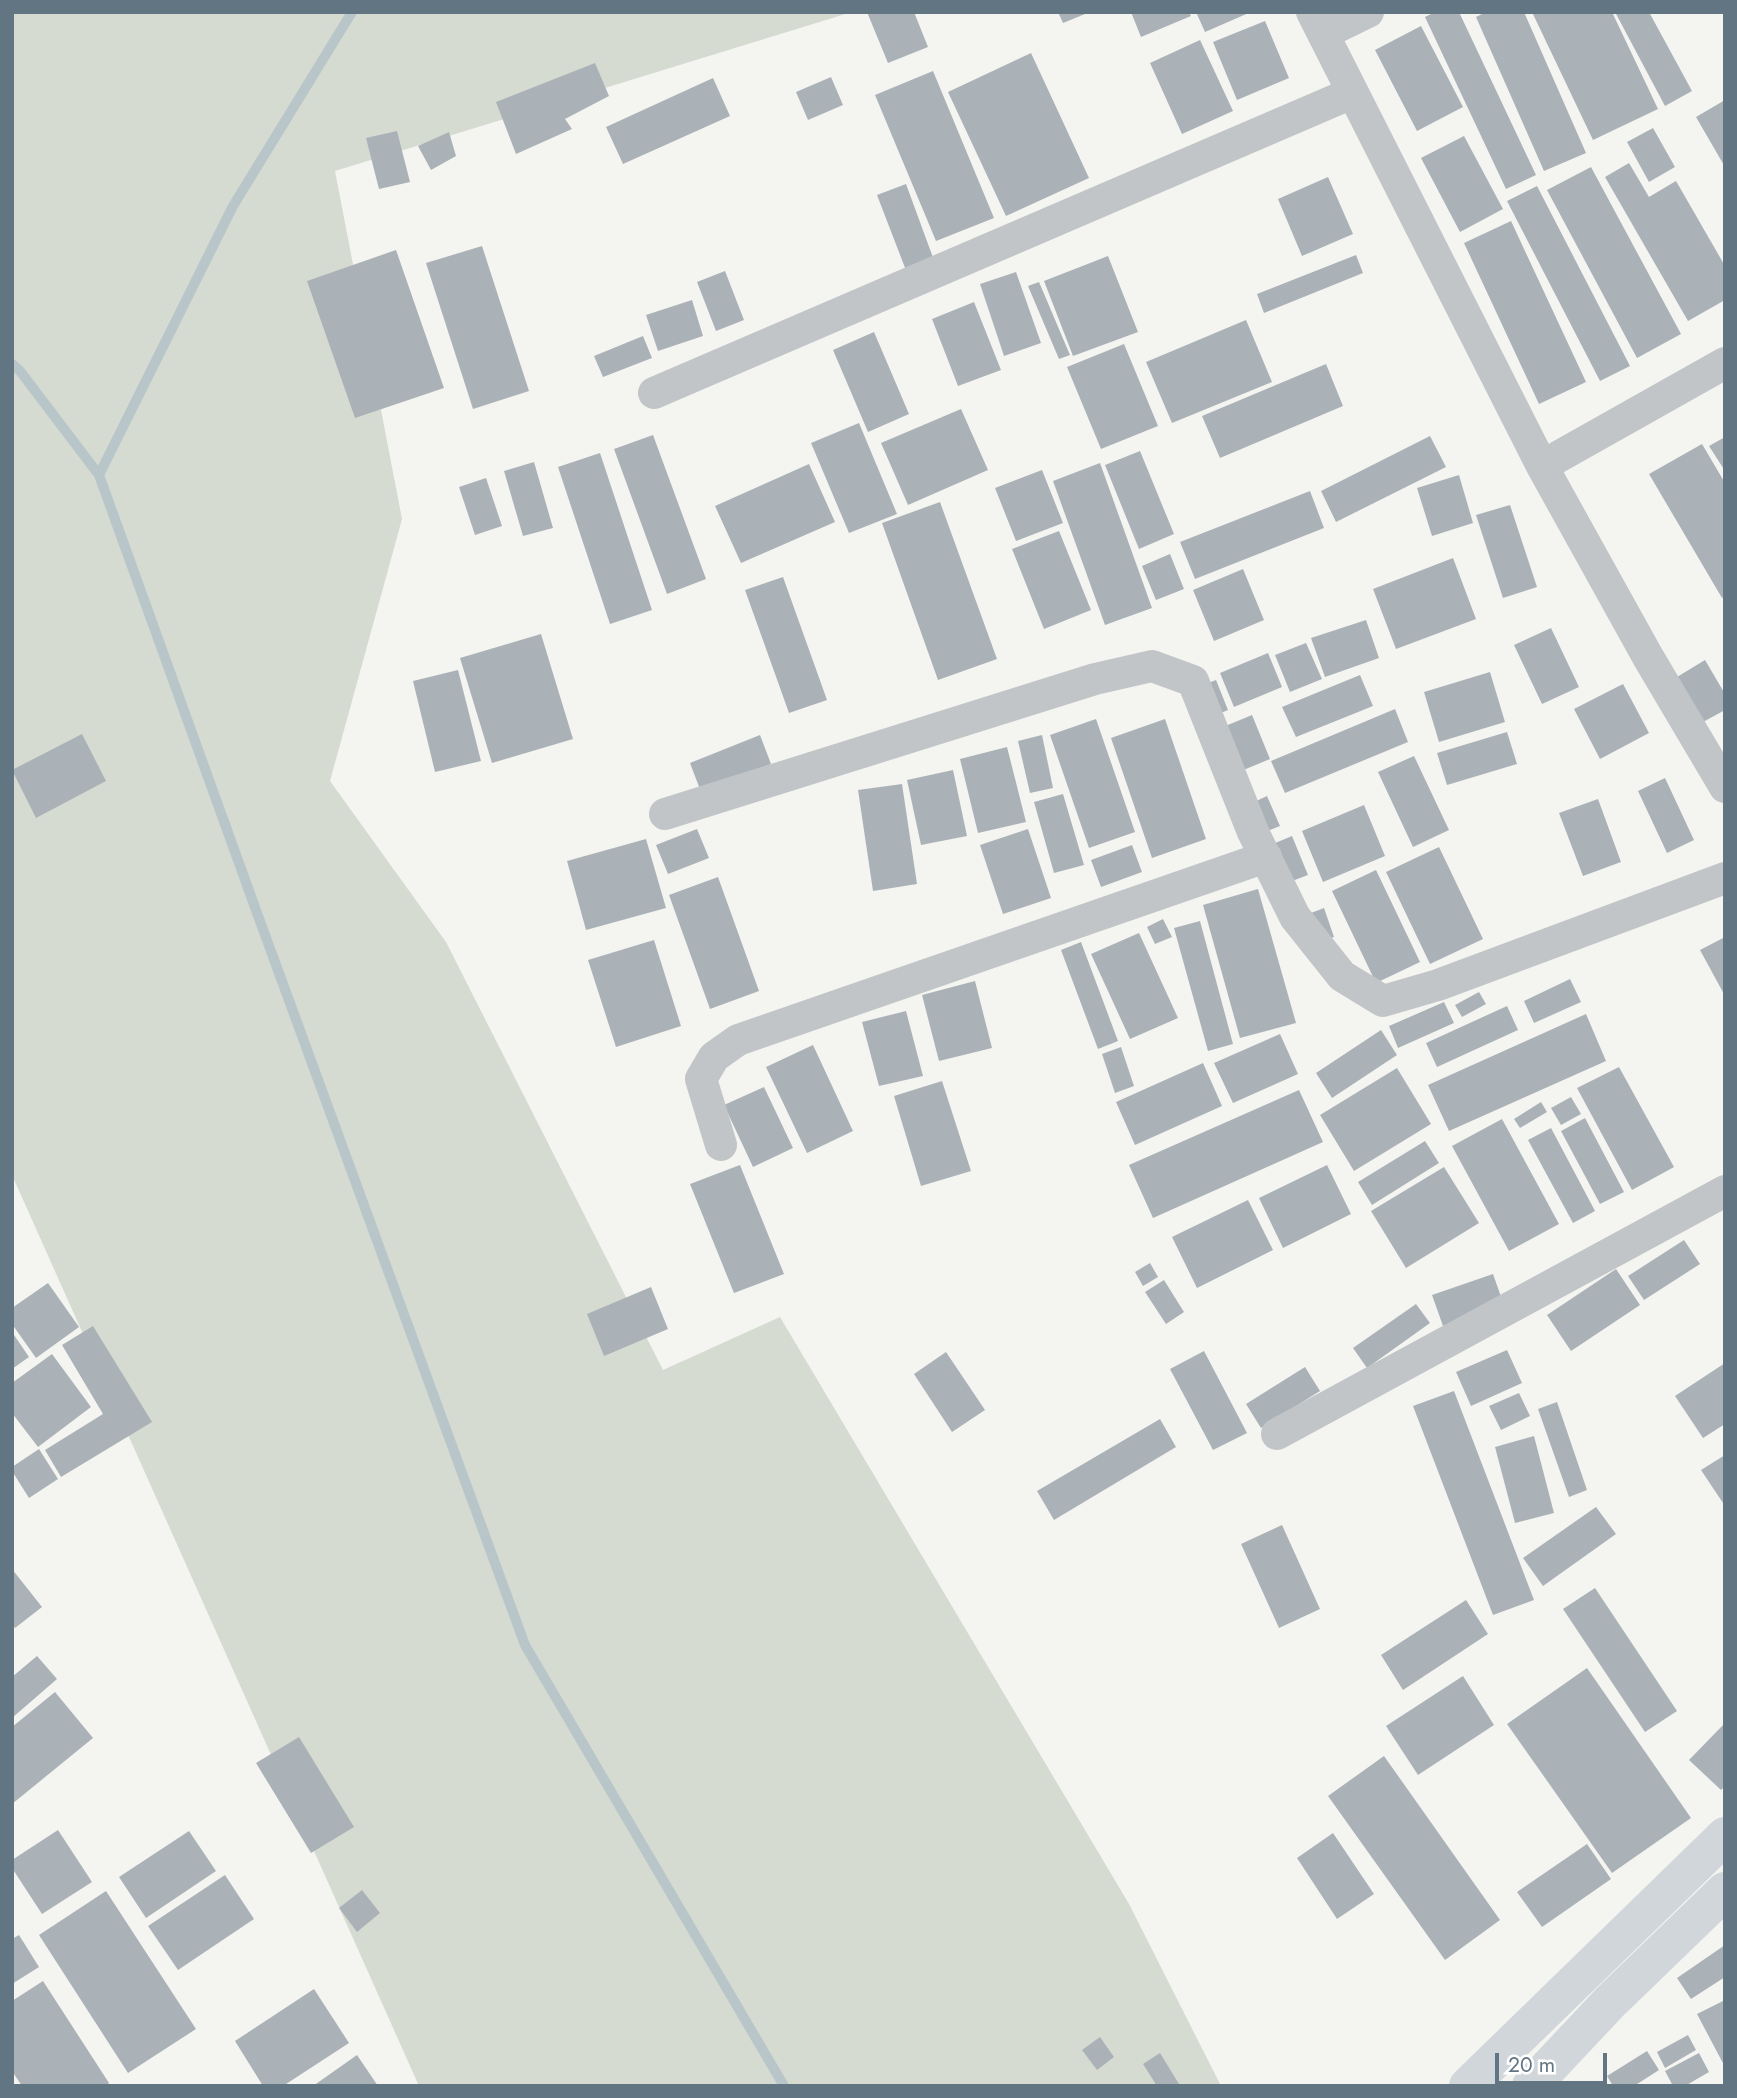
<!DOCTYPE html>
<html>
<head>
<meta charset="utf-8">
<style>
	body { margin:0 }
	#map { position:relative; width:1737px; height:2098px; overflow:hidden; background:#f4f4f0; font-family:Jost,sans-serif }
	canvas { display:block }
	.frame { position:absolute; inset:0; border:14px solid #627582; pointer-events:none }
	.scale { position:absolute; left:1495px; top:2053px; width:112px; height:32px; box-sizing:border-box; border:4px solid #627582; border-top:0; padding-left:9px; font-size:21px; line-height:24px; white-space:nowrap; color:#627582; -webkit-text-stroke:5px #fff; paint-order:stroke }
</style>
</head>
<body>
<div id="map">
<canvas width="1737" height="2098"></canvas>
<div class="frame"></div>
<div class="scale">20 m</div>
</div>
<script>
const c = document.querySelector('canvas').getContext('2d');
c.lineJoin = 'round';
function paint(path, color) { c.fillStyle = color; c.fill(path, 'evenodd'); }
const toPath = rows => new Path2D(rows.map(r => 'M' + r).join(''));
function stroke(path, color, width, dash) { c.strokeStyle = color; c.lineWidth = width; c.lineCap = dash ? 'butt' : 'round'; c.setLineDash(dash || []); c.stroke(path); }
paint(toPath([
	[12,12,852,12,335,171,402,519,330,781,446,942,663,1370,780,1317,1129,1904,1221,2086,419,2086,12,1175]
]), '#d5dbd1');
stroke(toPath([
	[12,364,20,371,99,475,257,913,525,1645,784,2086],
	[99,475,233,206,352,12]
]), '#b8c6ca', 10);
paint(toPath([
	[867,12,914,12,928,47,888,63],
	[1058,12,1090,12,1063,23],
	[1131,12,1189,12,1191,16,1141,37],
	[1196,12,1251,12,1205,32],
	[1435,12,1459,12,1536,175,1506,189,1425,17],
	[1486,12,1524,12,1586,153,1544,171,1476,17],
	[1532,12,1612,12,1658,109,1593,140],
	[1615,12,1649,12,1692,91,1665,106],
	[1265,21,1289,78,1237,100,1213,42],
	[1421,26,1463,107,1417,131,1375,50],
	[1200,40,1233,111,1182,134,1150,63],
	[1031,53,1089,178,1006,216,948,92],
	[595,63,609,96,565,119,572,129,516,154,496,102],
	[933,71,994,218,936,241,875,95],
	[831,77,843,105,808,120,796,92],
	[713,78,730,116,623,164,606,127],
	[1725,100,1725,167,1696,117],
	[1653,128,1675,167,1649,182,1627,142],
	[397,131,410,182,379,189,366,138],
	[449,132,456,156,431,170,418,146],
	[1464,136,1503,209,1460,232,1421,158],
	[1629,163,1649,197,1676,181,1725,266,1725,300,1688,321,1605,177],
	[1591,167,1681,334,1637,358,1547,190],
	[1328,177,1353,234,1302,256,1278,199],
	[906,184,935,263,907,273,877,195],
	[1537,186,1630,366,1600,381,1507,201],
	[1511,221,1586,382,1539,404,1464,243],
	[482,246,529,391,473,409,426,263],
	[396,250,444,388,355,418,307,281],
	[1356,255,1363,273,1264,313,1257,294],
	[1108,256,1138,332,1073,356,1044,281],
	[725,271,744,320,716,331,697,282],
	[1016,272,1041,343,1004,356,980,284],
	[1039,282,1070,355,1059,359,1028,286],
	[692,300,703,336,658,351,646,315],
	[974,302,1001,370,958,386,932,319],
	[1246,320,1272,382,1172,423,1146,362],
	[874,332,909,414,868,432,833,350],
	[643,336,652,358,603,377,594,356],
	[1124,344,1158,426,1101,449,1067,367],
	[1326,364,1343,406,1220,458,1202,416],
	[961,409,988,470,908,505,881,443],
	[859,423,897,514,849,533,811,443],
	[653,435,706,579,667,594,614,449],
	[1430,436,1446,467,1336,522,1321,491],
	[1725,437,1725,471,1709,446],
	[1702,444,1725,483,1725,596,1722,598,1649,474],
	[1140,451,1174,534,1139,549,1105,465],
	[600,453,652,610,610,624,558,467],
	[534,462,553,528,523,536,504,471],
	[1100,463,1152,608,1105,625,1053,481],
	[809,464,835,522,741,563,715,506],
	[1042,470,1063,523,1016,541,995,488],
	[1459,475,1473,523,1432,536,1417,488],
	[486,478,502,526,475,535,459,487],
	[1310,491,1324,528,1195,579,1180,542],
	[940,502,997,659,938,680,882,523],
	[1510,505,1537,587,1503,598,1476,515],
	[1059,531,1091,610,1044,629,1012,549],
	[1170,554,1184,589,1156,600,1142,566],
	[1453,558,1476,619,1396,649,1373,589],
	[1243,569,1264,620,1214,641,1193,590],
	[783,577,827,700,789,713,745,590],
	[1366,620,1379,658,1325,677,1311,638],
	[1551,628,1579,687,1542,704,1514,645],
	[541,634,573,739,492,763,460,658],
	[1306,643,1322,679,1290,692,1275,655],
	[1268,653,1282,687,1234,707,1220,673],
	[1705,660,1725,694,1725,710,1703,722,1677,677],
	[458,670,481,761,435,772,413,681],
	[1490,672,1505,722,1439,742,1424,692],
	[1360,675,1373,706,1296,737,1282,707],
	[1216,680,1228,710,1216,715,1203,685],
	[1623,684,1649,733,1600,759,1574,709],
	[1395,709,1408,742,1285,793,1271,761],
	[1252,715,1270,759,1241,771,1223,727],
	[1096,719,1135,832,1089,848,1050,735],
	[1165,719,1206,839,1152,858,1111,738],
	[1507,732,1517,764,1447,785,1437,753],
	[82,734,106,781,36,818,12,770],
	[760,735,771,764,701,792,690,763],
	[1042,735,1053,788,1030,793,1018,741],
	[1007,747,1026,822,978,833,960,759],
	[1414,756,1449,830,1413,847,1378,772],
	[953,770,967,836,921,845,907,780],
	[1665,778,1694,840,1667,853,1638,791],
	[902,784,917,884,873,891,858,790],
	[1063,794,1084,865,1054,873,1034,802],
	[1267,796,1280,826,1265,832,1252,803],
	[1598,799,1621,862,1583,876,1559,813],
	[1364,805,1385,856,1323,882,1302,831],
	[697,829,709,858,668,874,656,845],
	[1028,829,1051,898,1003,914,980,845],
	[1292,836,1308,875,1284,884,1268,846],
	[646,839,666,908,586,930,567,861],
	[1132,845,1142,872,1101,887,1091,860],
	[1439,847,1483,939,1430,964,1386,872],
	[1376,870,1420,962,1376,983,1332,891],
	[718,877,759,991,710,1009,669,895],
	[1258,889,1296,1023,1240,1038,1203,905],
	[1324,908,1334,937,1321,941,1311,913],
	[1163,919,1172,937,1155,944,1147,927],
	[1200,921,1233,1044,1208,1051,1174,928],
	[1139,933,1178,1018,1130,1039,1091,954],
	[1725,937,1725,996,1700,950],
	[654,940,681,1026,616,1047,588,960],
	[1081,942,1118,1041,1098,1049,1061,950],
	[1570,979,1581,1002,1534,1023,1524,1001],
	[975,981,992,1048,939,1061,922,995],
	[1479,992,1486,1004,1462,1017,1455,1005],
	[1444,1002,1454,1023,1398,1048,1389,1026],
	[1507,1006,1518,1030,1437,1067,1426,1043],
	[906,1011,923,1076,879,1086,862,1022],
	[1586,1014,1606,1061,1449,1131,1428,1085],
	[1381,1030,1397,1055,1332,1098,1316,1073],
	[1280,1034,1298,1074,1233,1103,1214,1063],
	[813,1045,853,1131,807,1153,766,1067],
	[1121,1047,1134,1086,1115,1093,1102,1054],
	[1203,1063,1222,1106,1135,1145,1116,1102],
	[1619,1067,1674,1167,1632,1190,1577,1088],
	[1397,1068,1431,1124,1354,1171,1320,1115],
	[942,1081,971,1171,921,1186,894,1096],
	[764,1087,793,1148,753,1167,724,1105],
	[1299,1090,1323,1142,1153,1218,1129,1165],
	[1571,1097,1581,1114,1561,1125,1551,1108],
	[1541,1102,1547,1112,1520,1128,1514,1119],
	[1585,1118,1624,1192,1600,1204,1561,1131],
	[1502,1119,1559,1224,1509,1251,1452,1146],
	[1551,1128,1595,1211,1573,1223,1528,1140],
	[1425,1141,1439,1163,1372,1205,1358,1182],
	[740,1165,784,1274,734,1293,690,1184],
	[1327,1165,1351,1214,1283,1248,1259,1198],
	[1444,1167,1479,1223,1406,1268,1371,1211],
	[1248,1200,1273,1250,1197,1288,1172,1237],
	[1684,1240,1700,1264,1644,1300,1628,1276],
	[1150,1263,1158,1277,1143,1286,1135,1272],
	[1616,1269,1640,1305,1571,1351,1547,1315],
	[1493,1274,1504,1305,1443,1326,1432,1295],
	[1164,1280,1184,1312,1166,1324,1145,1292],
	[48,1283,79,1327,36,1358,12,1324,12,1308],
	[651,1287,668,1329,604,1356,587,1314],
	[1416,1304,1430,1323,1367,1368,1353,1348],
	[93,1326,152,1422,61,1477,45,1450,103,1414,62,1345],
	[12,1332,29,1357,12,1369],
	[1507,1350,1522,1383,1471,1406,1456,1372],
	[1204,1351,1247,1433,1213,1450,1170,1369],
	[946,1352,985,1410,952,1432,914,1374],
	[52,1354,91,1407,38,1447,12,1413,12,1383],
	[1725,1363,1725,1424,1703,1438,1675,1396],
	[1305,1367,1320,1391,1261,1428,1246,1404],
	[1454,1391,1534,1600,1493,1615,1413,1406],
	[1519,1393,1530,1416,1501,1430,1489,1406],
	[1557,1402,1587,1490,1569,1497,1538,1409],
	[1160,1419,1176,1447,1054,1520,1037,1491],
	[1534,1436,1554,1513,1515,1523,1495,1447],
	[39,1449,58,1479,29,1498,12,1471,12,1467],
	[1725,1455,1725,1506,1701,1470],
	[1596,1507,1616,1534,1543,1586,1523,1558],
	[1282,1525,1320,1609,1279,1628,1241,1544],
	[12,1569,42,1607,15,1628,12,1624],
	[1595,1588,1677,1711,1645,1732,1563,1609],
	[1466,1600,1488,1634,1403,1690,1381,1655],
	[37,1656,57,1679,12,1718,12,1677],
	[1587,1668,1691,1818,1612,1873,1507,1724],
	[1463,1676,1494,1725,1418,1775,1386,1726],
	[55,1692,93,1738,12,1804,12,1727],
	[1725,1723,1725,1786,1721,1790,1689,1760],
	[299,1737,354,1827,311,1853,256,1763],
	[1384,1756,1500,1920,1445,1960,1328,1796],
	[58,1830,92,1882,42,1914,12,1868,12,1860],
	[189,1831,216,1871,146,1918,119,1877],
	[1333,1833,1374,1894,1337,1919,1297,1858],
	[1587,1844,1611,1879,1542,1927,1517,1892],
	[225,1875,254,1919,178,1970,148,1926],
	[362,1890,380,1913,357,1932,339,1908],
	[106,1891,196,2029,128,2073,39,1935],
	[19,1935,39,1967,12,1984,12,1939],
	[1725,1945,1725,1977,1691,1999,1677,1978],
	[43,1981,109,2083,106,2086,22,2086,12,2071,12,2001],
	[314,1989,349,2043,283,2086,263,2086,235,2041],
	[1725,2000,1725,2067,1697,2014],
	[1688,2035,1696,2050,1665,2068,1657,2052],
	[1100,2037,1114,2057,1097,2070,1082,2050],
	[1647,2051,1659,2070,1634,2086,1613,2086,1607,2076],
	[1160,2053,1179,2084,1175,2086,1157,2086,1143,2064],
	[1699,2053,1709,2072,1685,2086,1673,2086,1665,2071],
	[357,2055,378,2086,313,2086]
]), '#abb2b7');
stroke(toPath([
	[1312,12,1542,466,1648,657,1725,787],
	[1323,34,1368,12],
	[654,393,1352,93],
	[1542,466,1725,363],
	[665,814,1095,679,1152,666,1193,681,1253,832,1295,917,1342,976,1383,1001,1438,985,1725,878],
	[721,1145,701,1079,714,1057,738,1040,1266,857],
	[1277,1434,1725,1191]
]), '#c1c5c8', 32);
stroke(toPath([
	[1468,2086,1725,1836],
	[1531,2086,1610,2002,1725,1891]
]), '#d1d6da', 38);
</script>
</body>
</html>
